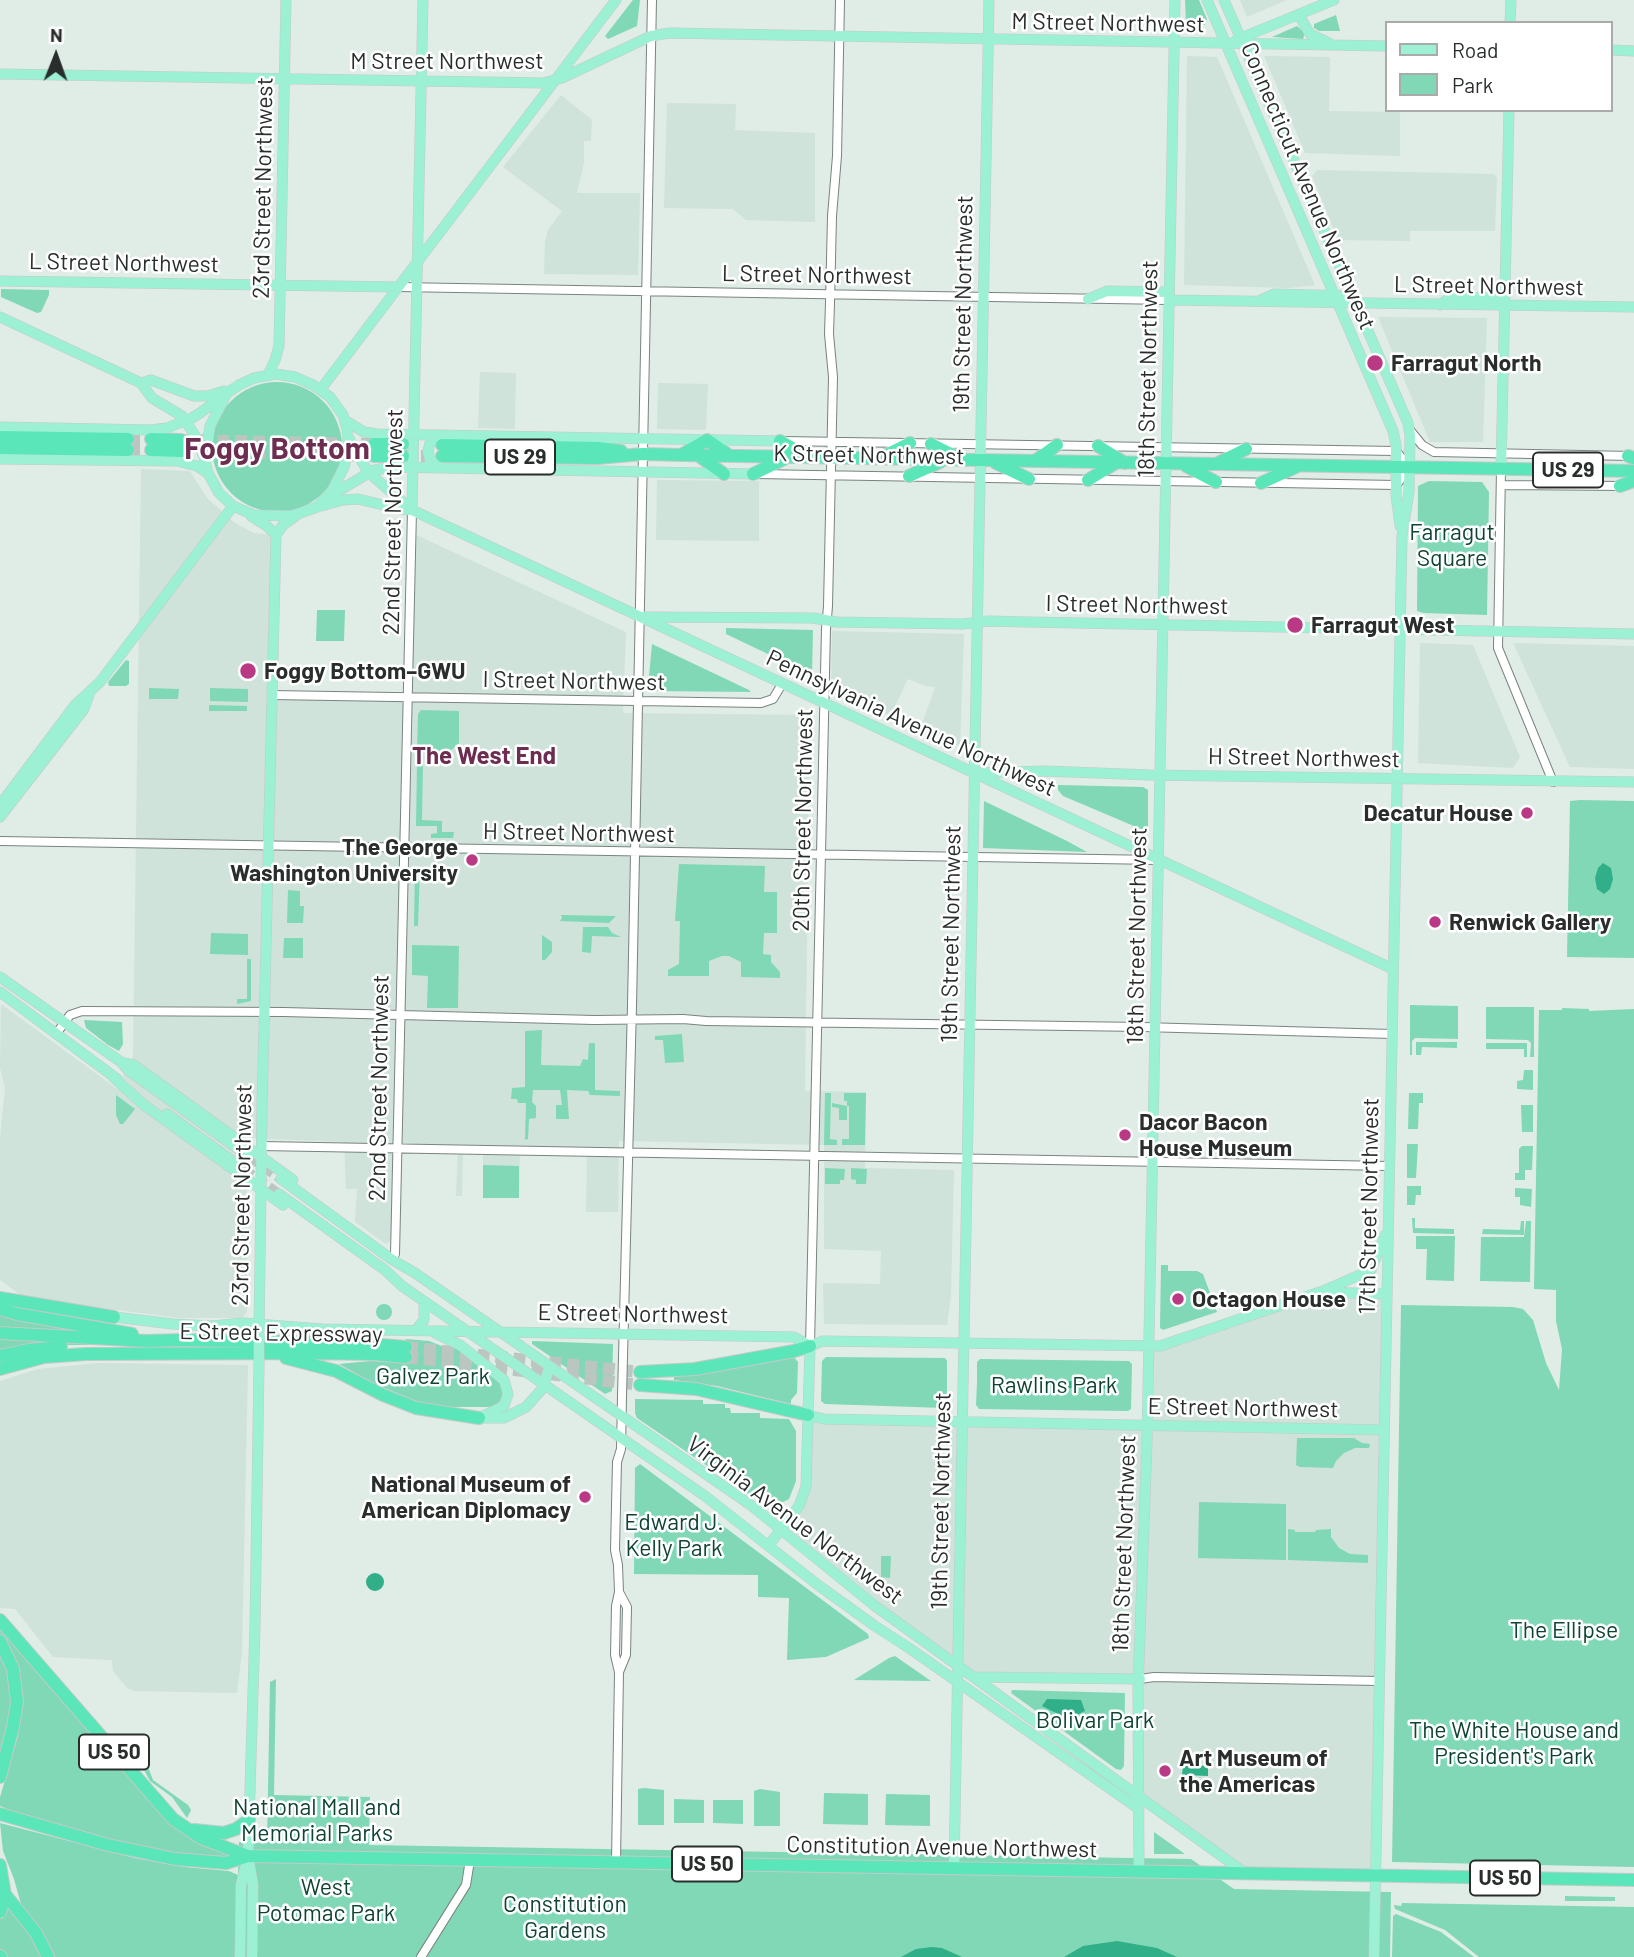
<!DOCTYPE html>
<html>
<head>
<meta charset="utf-8">
<style>
	body { margin:0 }
	#map { position:relative; width:1634px; height:1957px; overflow:hidden; background:#e0ece6; font-family:Barlow,sans-serif }
	canvas { display:block }
	.legend { position:absolute; left:1385px; top:21px; width:228px; height:91px; box-sizing:border-box; background:#fff; border:2px solid #a9abab; margin:0; padding:9px 12px; list-style:none; font-size:21px; color:#292e2c }
	.legend li { display:flex; align-items:center; gap:14px; height:35px }
	.legend b { width:35px; border:2px solid #a9abab }
	.north { position:absolute; left:21px; top:21px; width:70px; height:70px; -webkit-text-stroke:5px #fff; paint-order:stroke; rotate:1deg; font-size:19px; font-weight:700; line-height:28px; text-align:center; color:#292e2c }
	.north::after { content:''; display:block; margin:auto; width:24px; height:32px; background:#292e2c; clip-path:polygon(50% 0,100% 100%,50% 72%,0 100%) }
</style>
</head>
<body>
<div id="map">
<canvas width="1634" height="1957"></canvas>
<ul class="legend">
<li><b style="height:9px;background:#9cf0d4"></b>Road</li>
<li><b style="height:19px;background:#80d8b7"></b>Park</li>
</ul>
<div class="north">N</div>
</div>
<script>
const c = document.querySelector('canvas').getContext('2d');
c.lineJoin = 'round';
function paint(path, color) { c.fillStyle = color; c.fill(path, 'evenodd'); }
const toPath = rows => new Path2D(rows.map(r => 'M' + r).join(''));
function stroke(path, color, width, dash) { c.strokeStyle = color; c.lineWidth = width; c.lineCap = dash ? 'butt' : 'round'; c.setLineDash(dash || []); c.stroke(path); }
function write(font, color, halo, rows, align = 'center') {
  c.font = font + ' Barlow,sans-serif'; c.lineWidth = 5; c.setLineDash([]); c.textBaseline = 'middle'; c.strokeStyle = halo; c.fillStyle = color; for (const [text, x, y, turn = 0] of rows) {
    c.save(); c.translate(x, y); c.rotate((+turn || 0) * Math.PI / 180); c.textAlign = isNaN(turn) ? turn : align; if (halo) c.strokeText(text, 0, 0); c.fillText(text, 0, 0); c.restore();
  }
}
paint(toPath([
	[1240,0,1287,0,1247,17],
	[1187,56,1217,57,1315,285,1289,288,1184,285],
	[1264,56,1330,57,1329,111,1400,112,1400,156,1305,153],
	[561,95,592,120,591,141,584,141,584,162,577,193,640,193,638,275,544,274,545,241,548,230,562,211,503,167],
	[667,103,736,104,735,130,815,133,815,222,746,220,733,209,664,208],
	[1317,170,1494,174,1497,178,1495,231,1410,231,1410,241,1338,240,1312,176],
	[1378,317,1487,318,1483,442,1430,442],
	[480,372,516,373,515,429,478,428],
	[658,383,708,384,706,430,657,429],
	[141,469,190,471,207,498,235,523,254,533,276,535,272,695,408,698,412,533,626,632,623,713,810,715,805,1091,866,1092,865,1168,954,1170,951,1295,947,1325,824,1324,823,1283,880,1284,881,1251,824,1249,824,1145,619,1141,618,1212,586,1212,587,1153,520,1151,519,1198,483,1198,483,1150,463,1150,462,1196,456,1196,458,1150,397,1148,391,1240,386,1244,355,1222,357,1189,346,1189,344,1142,247,1138,247,1312,242,1318,179,1318,33,1299,19,1294,0,1280,0,1138,5,1088,0,1068,1,1004,116,1088,133,1056],
	[657,480,759,481,759,541,656,540],
	[832,631,964,634,960,746,920,730,935,687,925,686,908,679,890,716,831,684],
	[1420,643,1473,645,1520,757,1513,768,1418,763],
	[1513,643,1634,646,1634,769,1570,767],
	[1320,1292,1387,1294,1375,1876,1246,1873,1139,1796,1139,1679,973,1677,782,1529,799,1506,808,1415,1147,1426,1149,1347],
	[98,1363,248,1365,242,1652,237,1693,134,1691,127,1688,113,1671,112,1660,53,1657,15,1609,0,1608,0,1381,38,1369]
]), '#cfe3da');
paint(toPath([
	[633,0,640,0,637,26,608,39,605,36],
	[1185,0,1199,0,1207,19,1205,25,1186,24],
	[1336,15,1340,31,1319,31,1314,28,1314,24],
	[1297,26,1305,33,1303,39,1272,37],
	[1,289,49,290,49,295,41,312,37,313,1,297],
	'212 447a65 65 0 1 1 130 0a65 65 0 1 1-130 0Z',
	[1429,481,1482,482,1489,492,1487,615,1423,613,1417,611,1418,486],
	[317,610,345,610,344,641,316,641],
	[726,628,813,630,812,675,726,634],
	[652,644,749,690,751,692,651,691,648,687],
	[126,660,129,661,129,684,126,686,109,686,108,682],
	[149,688,179,689,178,699,149,699],
	[210,688,248,689,248,702,210,701],
	[209,705,247,706,247,711,209,711],
	[421,710,459,711,459,743,448,753,417,752,418,714],
	[417,763,423,764,422,820,442,821,442,832,454,832,453,838,431,838,431,834,437,833,437,826,416,826],
	[1058,785,1143,787,1148,790,1148,832,1063,796,1058,790],
	[1580,800,1634,801,1634,958,1567,957,1570,801],
	[984,801,1067,841,1087,852,983,848],
	[679,864,765,866,764,892,777,892,777,933,764,933,763,954,771,955,771,962,780,972,780,978,741,977,741,962,729,956,722,956,709,961,709,976,668,976,668,970,679,964,680,921,675,921],
	[415,867,420,867,418,926,414,926],
	[288,890,300,891,300,906,304,906,303,923,287,923],
	[561,915,616,916,609,923,560,921,562,918],
	[583,927,608,927,612,933,621,937,592,936,591,953,582,952],
	[211,933,248,934,248,955,210,954],
	[542,935,552,942,552,952,545,960,542,960],
	[284,938,303,938,303,958,283,958],
	[412,945,459,946,458,1008,427,1008,428,976,412,975],
	[247,959,251,959,251,1001,237,1004,237,999,247,999],
	[1410,1005,1458,1006,1458,1039,1415,1038,1412,1041,1412,1055,1410,1055],
	[1486,1007,1534,1007,1534,1057,1530,1057,1531,1043,1528,1040,1486,1039],
	[1562,1008,1589,1009,1589,1011,1634,1009,1634,1867,1392,1862,1401,1305,1513,1307,1523,1309,1533,1320,1546,1363,1559,1390,1562,1349,1556,1321,1556,1290,1534,1289,1539,1010,1562,1010],
	[84,1020,122,1022,123,1044,119,1051,108,1045,86,1028],
	[542,1030,541,1065,580,1066,583,1059,588,1060,589,1043,595,1043,595,1090,620,1091,620,1096,590,1095,588,1091,567,1090,569,1119,556,1119,556,1105,562,1105,560,1090,533,1090,532,1102,536,1106,536,1118,529,1119,528,1139,525,1140,526,1103,518,1103,517,1099,511,1099,512,1088,525,1087,525,1031],
	[682,1034,684,1062,665,1063,663,1040,655,1040,655,1036],
	[1416,1042,1457,1042,1457,1048,1422,1047,1421,1055,1416,1055],
	[1486,1043,1527,1043,1527,1057,1524,1057,1524,1049,1486,1049],
	[1524,1070,1533,1070,1533,1090,1517,1089,1517,1081,1523,1080],
	[825,1093,831,1093,830,1139,837,1140,837,1145,824,1145],
	[844,1093,866,1093,865,1145,842,1145,842,1139,849,1139,849,1106,847,1106,847,1120,839,1120,839,1108,832,1107,832,1103,847,1106,847,1101,844,1101],
	[1409,1093,1423,1093,1423,1103,1419,1103,1418,1129,1408,1129],
	[116,1095,135,1109,123,1124,120,1124,116,1115],
	[1521,1105,1533,1105,1533,1132,1522,1132],
	[1407,1144,1418,1144,1416,1178,1407,1178],
	[1522,1146,1533,1146,1532,1170,1525,1170,1525,1180,1515,1180,1515,1173,1519,1173,1519,1149],
	[483,1165,519,1166,519,1198,483,1198],
	[825,1168,845,1169,844,1180,840,1180,840,1184,825,1184],
	[851,1168,867,1169,866,1184,856,1184,856,1180,851,1179],
	[1407,1186,1421,1186,1421,1195,1416,1195,1415,1205,1407,1205],
	[1515,1188,1532,1189,1531,1207,1520,1205,1520,1197,1515,1197],
	[1412,1218,1415,1218,1415,1228,1454,1229,1454,1234,1413,1233],
	[1521,1221,1524,1221,1524,1235,1482,1234,1483,1229,1520,1230],
	[1526,1221,1531,1221,1530,1282,1480,1281,1481,1237,1524,1237],
	[1416,1236,1455,1236,1454,1281,1426,1280,1427,1249,1416,1249],
	[1161,1265,1168,1265,1168,1271,1197,1271,1203,1274,1217,1312,1163,1330,1160,1328],
	'376 1312a8 8 0 1 1 16 0a8 8 0 1 1-16 0Z',
	[0,1313,98,1333,0,1329],
	[0,1337,113,1345,60,1345,0,1351],
	[406,1339,429,1341,452,1350,454,1347,458,1349,498,1381,503,1389,503,1398,495,1406,489,1407,436,1407,416,1401,375,1384,339,1364,370,1361,406,1363],
	[532,1341,613,1344,612,1391,605,1394,532,1344],
	[793,1356,798,1362,797,1393,791,1400,791,1404,717,1386,674,1380,674,1376],
	[826,1357,945,1358,947,1361,947,1405,944,1408,825,1404,821,1401,822,1361],
	[980,1359,1129,1361,1132,1364,1131,1409,1128,1411,979,1409,976,1405,977,1383,977,1362],
	[635,1399,703,1400,703,1404,725,1404,725,1408,730,1408,731,1413,760,1413,760,1418,789,1419,796,1431,796,1481,789,1499,781,1503,763,1504,637,1418,635,1413],
	[1297,1438,1354,1438,1362,1443,1370,1444,1369,1448,1355,1448,1344,1453,1336,1461,1333,1468,1300,1467,1296,1465],
	[640,1464,868,1634,869,1638,826,1657,787,1660,789,1598,758,1597,758,1575,634,1574,635,1468],
	[1199,1502,1286,1504,1286,1560,1198,1558],
	[1288,1529,1295,1530,1295,1532,1315,1532,1316,1530,1331,1529,1331,1537,1339,1548,1350,1554,1368,1555,1368,1563,1288,1560],
	[881,1556,891,1556,890,1578,881,1577],
	[0,1627,162,1815,186,1836,207,1847,225,1847,233,1861,205,1862,8,1816,5,1808,0,1806,0,1797,18,1736,20,1716,9,1645,0,1634],
	[0,1645,7,1662,14,1702,0,1761],
	[895,1656,931,1681,854,1680,889,1658],
	[276,1679,274,1795,370,1797,369,1845,1191,1859,1234,1889,1391,1892,1390,1957,0,1957,0,1918,5,1914,8,1907,22,1908,14,1879,3,1851,0,1823,135,1858,185,1867,229,1871,238,1875,239,1842,267,1843,270,1682],
	[1012,1690,1125,1693,1124,1766,1121,1770,1116,1769,1011,1693],
	[145,1759,153,1780,188,1805,191,1810,187,1818,172,1797,150,1781,143,1768],
	[644,1788,664,1790,664,1825,638,1825,638,1789],
	[760,1789,780,1792,780,1826,754,1826,754,1791],
	[824,1793,868,1794,868,1825,823,1824],
	[886,1794,930,1795,930,1826,885,1825],
	[674,1799,704,1800,704,1823,674,1823],
	[713,1800,743,1800,743,1824,713,1823],
	[1154,1832,1185,1854,1154,1854],
	[1565,1896,1615,1897,1615,1901,1565,1901],
	[1402,1903,1634,1907,1634,1957,1479,1957,1445,1930,1395,1909,1394,1905,1401,1906],
	[1396,1914,1441,1932,1474,1957,1392,1957,1393,1916]
]), '#80d8b7');
paint(toPath([
	[1603,863,1611,868,1613,879,1610,889,1604,894,1597,889,1595,878,1598,868],
	[999,1380,1042,1381,1042,1388,998,1387],
	[1069,1381,1111,1382,1112,1389,1068,1388],
	'366 1582a9 9 0 1 1 18 0a9 9 0 1 1-18 0Z',
	[1047,1699,1081,1700,1085,1711,1068,1719,1042,1706],
	[1183,1765,1208,1766,1208,1776,1182,1775],
	[1117,1941,1157,1948,1177,1957,1064,1957,1083,1946],
	[932,1947,942,1948,962,1957,901,1957,916,1949]
]), '#30af88');
stroke(toPath([
	[240,1150,281,1179],
	[232,1161,279,1194]
]), '#bbc6c1', 10, [10, 5]);
stroke(toPath([
	[128,439,151,439],
	[181,440,374,444],
	[128,450,151,450],
	[181,451,374,456],
	[403,456,442,456],
	[406,1347,640,1372],
	[406,1357,640,1385]
]), '#bbc6c1', 12, [12, 6]);
const minor = toPath([
	[398,287,1169,300],
	[1409,429,1422,445,1434,452,1631,456],
	[1501,469,1498,648,1553,782],
	[756,474,1396,485,1410,468,1396,451,783,441],
	[1501,485,1624,486],
	[272,695,761,703,773,699,782,684],
	[0,841,1158,860],
	[56,1034,70,1015,82,1011,284,1012,594,1020,683,1019,706,1021,1143,1027,1392,1034],
	[261,1146,1389,1166],
	[395,1254,412,510],
	[810,1346,826,629,828,606,833,377,829,334,830,303,832,216,837,156,840,0],
	[619,1592,627,1607,626,1655,619,1672],
	[1140,1679,1154,1677,1379,1681],
	[616,1862,619,1672,615,1655,616,1606,619,1592,618,1565,615,1550,617,1462,621,1449,622,1396,632,1005,652,0],
	[421,1957,466,1885,470,1860]
]);
const major = toPath([
	[1207,0,1393,431,1396,445,1396,495,1400,526],
	[1224,0,1408,423,1410,436,1409,492,1402,536,1374,1957],
	[1299,15,1310,34,1329,43],
	[1510,23,1511,0],
	[1236,40,1334,0],
	[1611,50,1634,51],
	[0,74,543,83,562,78,651,36,669,33,1387,46],
	[0,281,398,287],
	[1088,299,1107,291,1169,292],
	[1169,300,1634,307],
	[1261,300,1274,294,1353,296],
	[1440,305,1451,297,1505,298],
	[0,317,141,383,152,398,182,416,194,434,204,457],
	[268,375,275,360,279,346,286,0],
	[141,383,151,380,194,396,208,396,224,391],
	[321,389,616,0],
	[346,421,364,432,377,434,780,441],
	[0,427,151,430,167,428,192,418,200,413,222,397,227,393,239,385,254,378,276,374,295,377,313,385,330,397,343,415,347,429,348,450,344,467,332,491,317,507,292,516,254,515,233,506,219,493,208,473,205,461,210,426,227,393],
	[437,435,430,443,428,451,430,460,440,468],
	[348,437,368,472,412,510,1393,969],
	[0,459,177,461,197,466,208,473],
	[1501,469,1509,110],
	[328,497,374,470,394,467,753,474],
	[321,506,343,500,358,499,400,509,412,510],
	[412,510,423,0],
	[251,516,267,526,276,535],
	[644,617,813,618,836,622,963,624,988,621,1028,622,1634,634],
	[977,773,1044,771,1150,775,1634,782],
	[0,805,75,705,100,682,233,506],
	[0,817,84,709,89,695],
	[0,977,121,1062,129,1071,240,1150],
	[0,992,117,1079],
	[121,1062,134,1065,293,1180],
	[113,1077,144,1105,283,1205],
	[167,1114,232,1161],
	[228,1166,234,1166,242,1159,244,1154,243,1144],
	[281,1179,391,1259,415,1273,752,1506,875,1606,1245,1873],
	[279,1194,385,1270,402,1286,705,1496,818,1585,875,1626,909,1648,1139,1809],
	[1323,1291,1371,1270,1385,1235],
	[114,1317,173,1324,213,1326,242,1323,322,1329,794,1337,810,1346],
	[416,1330,424,1320,424,1301],
	[259,1333,262,1109,276,535,283,525,297,515],
	[435,1333,460,1345,504,1380,508,1394,504,1406,479,1418],
	[810,1346,823,1341,1160,1346,1320,1292,1387,1294],
	[808,1415,824,1419,1384,1430],
	[483,1418,504,1418,526,1407,543,1388,549,1368],
	[769,1545,799,1506,806,1487,810,1346],
	[973,1677,1140,1679],
	[954,1868,989,0],
	[1139,1872,1138,1689,1147,1440,1175,0],
	[240,1957,241,1885,247,1860],
	[252,1957,253,1885,248,1856,255,1626,259,1366]
]);
const highway = toPath([
	[0,437,128,439],
	[151,439,181,440],
	[780,441,806,456],
	[374,444,403,444],
	[931,444,959,458],
	[442,445,598,448,621,451],
	[1098,446,1125,463],
	[0,448,128,450],
	[151,450,181,451],
	[681,455,707,440,730,456],
	[374,456,403,456],
	[442,456,598,458,643,454,681,455,1634,471],
	[699,456,724,474],
	[1628,456,1634,458],
	[882,457,910,443],
	[1035,461,1057,445],
	[996,463,1029,479],
	[1218,463,1246,449],
	[1186,466,1216,482],
	[753,474,784,459],
	[909,476,940,462],
	[1088,480,1114,464],
	[1261,483,1296,467],
	[1620,486,1634,481],
	[0,1298,114,1317],
	[0,1309,17,1314,132,1334],
	[0,1333,147,1341,181,1340,357,1343,406,1347],
	[0,1356,29,1350,61,1347],
	[286,1358,336,1371,383,1395,416,1408,479,1418],
	[0,1369,44,1357,86,1354,303,1353,374,1354,406,1357],
	[640,1372,695,1369,794,1351,810,1346],
	[640,1385,696,1389,808,1415],
	[0,1620,173,1819,201,1838,248,1856,1634,1880],
	[0,1641,13,1669,17,1702,13,1727,0,1777],
	[0,1814,108,1845,175,1859,226,1863,248,1856],
	[194,1830,224,1833,236,1829,249,1820],
	[0,1865,5,1895,0,1912],
	[0,1888,36,1933,48,1957],
	[0,1956,1,1957]
]);
stroke(minor, '#79847f', 10);
stroke(major, '#c7c9c8', 11);
stroke(highway, '#c7c9c8', 14);
stroke(minor, '#fff', 8);
stroke(major, '#9cf0d4', 10);
stroke(highway, '#5ae6b8', 12);
const majorBridge = toPath([
	[259,1366,259,1333]
]);
stroke(majorBridge, '#c7c9c8', 11, []);
stroke(majorBridge, '#9cf0d4', 10);
for (const [x, y, r, color] of [
	[1375,363,9,"#b93985"],
	[1295,625,9,"#b93985"],
	[248,671,9,"#b93985"],
	[1527,813,7,"#b93985"],
	[472,860,7,"#b93985"],
	[1435,922,7,"#b93985"],
	[1125,1135,7,"#b93985"],
	[1178,1299,7,"#b93985"],
	[585,1497,7,"#b93985"],
	[1165,1771,7,"#b93985"]
]) { const dot = new Path2D(); dot.arc(x, y, r, 0, 2 * Math.PI); c.fillStyle = color; c.fill(dot); stroke(dot, '#fff', 2.5); }
for (const [x, y, w] of [
	[520,457,70],
	[1568,470,70],
	[114,1752,70],
	[707,1864,70],
	[1505,1878,70]
]) { const box = new Path2D(); box.roundRect(x - w / 2, y - 17.5, w, 35, 5); c.fillStyle = '#fff'; c.fill(box); stroke(box, '#292e2c', 2); }
write('bold 21px', '#292e2c', null, [
	["US 29",520,457],
	["US 29",1568,470],
	["US 50",114,1752],
	["US 50",707,1864],
	["US 50",1505,1878]
]);
write('23px', '#292e2c', '#fff', [
	["M Street Northwest",1108,23,1],
	["M Street Northwest",447,61],
	["Connecticut Avenue Northwest",1308,186,67],
	["23rd Street Northwest",263,188,-89],
	["L Street Northwest",124,263,1],
	["L Street Northwest",817,275,1],
	["L Street Northwest",1489,286,1],
	["19th Street Northwest",963,304,-89],
	["18th Street Northwest",1148,369,-89],
	["K Street Northwest",869,455,1],
	["22nd Street Northwest",393,522,-89],
	["I Street Northwest",1137,605,1],
	["I Street Northwest",574,681,1],
	["Pennsylvania Avenue Northwest",911,723,25],
	["H Street Northwest",1304,758,1],
	["20th Street Northwest",803,820,-89],
	["H Street Northwest",579,833,1],
	["19th Street Northwest",951,934,-89],
	["18th Street Northwest",1137,936,-89],
	["22nd Street Northwest",379,1088,-89],
	["23rd Street Northwest",242,1195,-89],
	["17th Street Northwest",1369,1206,-89],
	["E Street Northwest",633,1314,1],
	["E Street Expressway",281,1333,1],
	["E Street Northwest",1243,1408,1],
	["19th Street Northwest",941,1501,-89],
	["Virginia Avenue Northwest",795,1520,37],
	["18th Street Northwest",1124,1544,-88],
	["Constitution Avenue Northwest",942,1847,1]
]);
write('bold 23px', '#292e2c', '#fff', [
	["Farragut North",1391,363],
	["Farragut West",1311,625],
	["Foggy Bottom–GWU",264,671],
	["Decatur House",1513,813,"right"],
	["The George",458,847,"right"],
	["Washington University",458,873,"right"],
	["Renwick Gallery",1449,922],
	["Dacor Bacon",1139,1122],
	["House Museum",1139,1148],
	["Octagon House",1192,1299],
	["National Museum of",571,1484,"right"],
	["American Diplomacy",571,1510,"right"],
	["Art Museum of",1179,1758],
	["the Americas",1179,1784]
], 'left');
write('23px', '#0f4333', '#fff', [
	["Farragut",1452,532],
	["Square",1452,558],
	["Galvez Park",433,1376],
	["Rawlins Park",1054,1385],
	["Edward J.",674,1522],
	["Kelly Park",674,1548],
	["The Ellipse",1564,1630],
	["Bolivar Park",1095,1720],
	["The White House and",1514,1730],
	["President's Park",1514,1756],
	["National Mall and",317,1807],
	["Memorial Parks",317,1833],
	["West",326,1887],
	["Potomac Park",326,1913],
	["Constitution",565,1904],
	["Gardens",565,1930]
]);
write('bold 24px', '#6c2d50', '#fff', [
	["The West End",484,756]
]);
write('bold 30px', '#6c2d50', '#fff', [
	["Foggy Bottom",277,449]
]);
</script>
</body>
</html>
